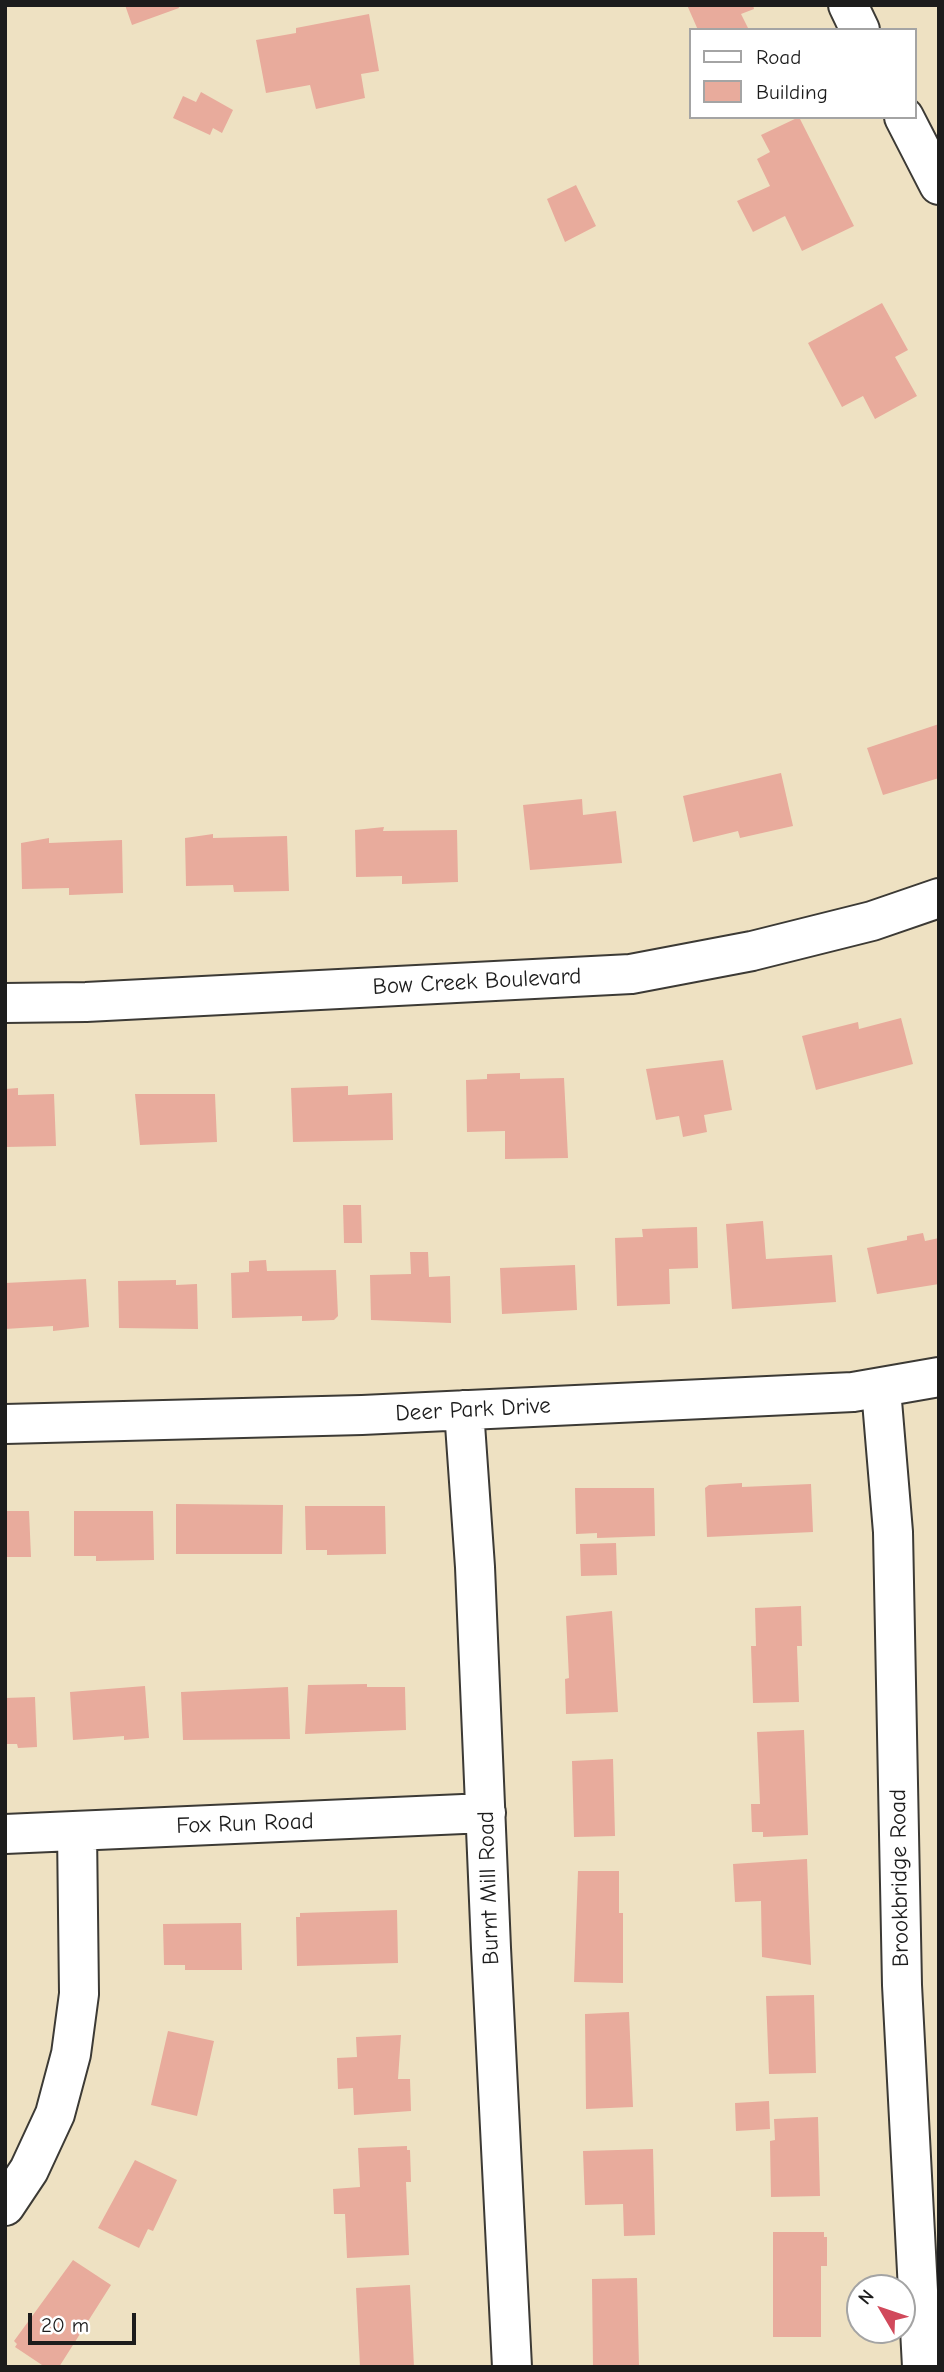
<!DOCTYPE html>
<html>
<head>
<meta charset="utf-8">
<style>
	body { margin:0 }
	#map { position:relative; width:944px; height:2372px; overflow:hidden; background:#eee1c2; font-family:"Comic Neue",sans-serif }
	canvas { display:block }
	.frame { position:absolute; inset:0; border:7px solid #1c1c1c; pointer-events:none }
	.legend { position:absolute; left:689px; top:28px; width:228px; height:91px; box-sizing:border-box; background:#fff; border:2px solid #a4a4a4; margin:0; padding:9px 12px; list-style:none; font-size:21px; color:#1c1c1c }
	.legend li { display:flex; align-items:center; gap:14px; height:35px }
	.legend b { width:35px; border:2px solid #a4a4a4 }
	.north { position:absolute; left:846px; top:2274px; width:70px; height:70px; box-sizing:border-box; background:#fff; border:2px solid #a4a4a4; border-radius:50%; rotate:309deg; font-size:19px; font-weight:700; line-height:28px; text-align:center; color:#1c1c1c }
	.north::after { content:''; display:block; margin:auto; width:24px; height:32px; background:#d1495b; clip-path:polygon(50% 0,100% 100%,50% 72%,0 100%) }
	.scale { position:absolute; left:28px; top:2313px; width:108px; height:32px; box-sizing:border-box; border:4px solid #1c1c1c; border-top:0; padding-left:9px; font-size:21px; line-height:24px; white-space:nowrap; color:#1c1c1c; -webkit-text-stroke:5px #fff; paint-order:stroke }
</style>
</head>
<body>
<div id="map">
<canvas width="944" height="2372"></canvas>
<div class="frame"></div>
<ul class="legend">
<li><b style="height:9px;background:#fff"></b>Road</li>
<li><b style="height:19px;background:#e8ab9c"></b>Building</li>
</ul>
<div class="north">N</div>
<div class="scale">20 m</div>
</div>
<script>
const c = document.querySelector('canvas').getContext('2d');
c.lineJoin = 'round';
function paint(path, color) { c.fillStyle = color; c.fill(path, 'evenodd'); }
const toPath = rows => new Path2D(rows.map(r => 'M' + r).join(''));
function stroke(path, color, width, dash) { c.strokeStyle = color; c.lineWidth = width; c.lineCap = dash ? 'butt' : 'round'; c.setLineDash(dash || []); c.stroke(path); }
function write(font, color, halo, rows, align = 'center') {
  c.font = font + ' "Comic Neue",sans-serif'; c.lineWidth = 6; c.setLineDash([]); c.textBaseline = 'middle'; c.strokeStyle = halo; c.fillStyle = color; for (const [text, x, y, turn = 0] of rows) {
    c.save(); c.translate(x, y); c.rotate((+turn || 0) * Math.PI / 180); c.textAlign = isNaN(turn) ? turn : align; if (halo) c.strokeText(text, 0, 0); c.fillText(text, 0, 0); c.restore();
  }
}
paint(toPath([
	[125,5,178,5,179,8,132,25],
	[687,5,753,5,754,9,741,14,749,30,698,30],
	[369,14,379,71,361,74,365,98,316,109,310,85,266,93,256,40,296,33,296,28],
	[201,92,233,110,222,133,213,128,210,135,173,118,183,96,196,102],
	[799,117,854,226,802,251,785,216,753,232,737,201,770,186,757,159,770,152,761,135],
	[576,185,596,226,565,242,547,199],
	[882,303,908,350,895,357,917,396,875,419,863,396,842,407,808,343],
	[939,724,939,778,883,795,867,748],
	[781,773,793,826,740,838,738,831,693,842,683,796],
	[582,799,583,815,616,811,622,863,530,870,523,805],
	[384,827,383,831,457,830,458,882,402,884,402,876,356,877,355,830],
	[213,834,213,838,287,836,289,891,234,892,233,885,186,886,185,838],
	[49,838,49,843,122,840,123,893,69,895,69,888,22,889,21,843],
	[901,1018,913,1064,816,1090,802,1036,858,1022,859,1029],
	[723,1060,732,1110,704,1115,707,1132,683,1137,679,1116,656,1120,646,1069],
	[520,1073,520,1079,564,1078,568,1158,505,1159,505,1131,467,1132,466,1080,487,1079,487,1074],
	[348,1086,348,1095,392,1093,393,1140,293,1142,291,1088],
	[18,1088,18,1095,54,1094,56,1146,5,1147,5,1089],
	[135,1094,215,1094,217,1142,140,1145],
	[343,1205,361,1205,362,1243,344,1243],
	[763,1221,766,1259,832,1255,836,1302,732,1309,726,1224],
	[697,1227,698,1268,669,1269,670,1304,617,1306,615,1238,643,1237,642,1229],
	[923,1233,925,1241,939,1238,939,1284,877,1294,867,1248,907,1240,907,1236],
	[410,1252,428,1252,429,1277,450,1276,451,1323,371,1320,370,1275,411,1274],
	[266,1260,267,1271,336,1270,338,1316,334,1320,302,1321,302,1316,232,1318,231,1273,249,1272,249,1261],
	[575,1265,577,1310,502,1314,500,1268],
	[86,1279,89,1327,53,1331,53,1326,5,1329,5,1283],
	[176,1280,176,1285,197,1284,198,1329,119,1328,118,1281],
	[742,1483,742,1487,811,1484,813,1532,707,1537,705,1488,709,1485],
	[575,1488,654,1488,655,1536,597,1538,597,1533,576,1534],
	[176,1504,283,1505,282,1554,176,1554],
	[305,1506,385,1506,386,1554,327,1555,327,1550,306,1550],
	[5,1511,29,1511,31,1557,5,1557],
	[74,1511,153,1511,154,1560,96,1561,96,1556,74,1556],
	[616,1543,617,1575,581,1576,580,1544],
	[801,1606,802,1646,797,1646,799,1702,753,1703,751,1646,756,1646,755,1608],
	[612,1611,618,1712,566,1714,565,1679,569,1678,566,1616],
	[367,1684,367,1687,405,1687,406,1730,305,1734,308,1685],
	[145,1686,149,1738,124,1740,124,1736,73,1740,70,1692],
	[288,1687,290,1739,183,1740,181,1692],
	[35,1697,37,1747,18,1748,17,1744,5,1744,5,1698],
	[804,1730,808,1835,763,1837,763,1832,752,1832,751,1804,760,1804,757,1732],
	[613,1759,615,1836,574,1837,572,1761],
	[807,1859,811,1965,762,1957,761,1901,735,1902,733,1864],
	[578,1871,619,1871,619,1913,623,1913,623,1983,574,1982],
	[397,1910,398,1963,297,1966,296,1917,300,1917,300,1913],
	[241,1923,242,1970,185,1970,185,1965,164,1965,163,1924],
	[814,1995,816,2073,769,2074,766,1996],
	[629,2012,633,2107,586,2109,585,2014],
	[168,2031,214,2041,197,2116,151,2105],
	[401,2035,398,2079,410,2079,411,2111,354,2115,353,2088,338,2089,337,2058,357,2057,356,2037],
	[769,2101,770,2129,736,2131,735,2103],
	[818,2117,820,2196,771,2197,770,2141,775,2140,774,2119],
	[407,2146,407,2150,410,2150,411,2182,406,2182,409,2255,347,2258,345,2214,334,2214,333,2189,360,2187,358,2148],
	[653,2149,655,2235,624,2236,623,2204,585,2205,583,2151],
	[135,2160,177,2180,153,2231,148,2229,139,2248,98,2228],
	[773,2232,824,2232,824,2237,827,2237,827,2266,821,2266,821,2337,773,2337],
	[73,2260,111,2285,59,2367,45,2367,15,2347,17,2344,14,2341],
	[637,2278,639,2367,593,2367,592,2279],
	[410,2285,414,2367,360,2367,356,2288]
]), '#e8ab9c');
const minor = toPath([
	[848,5,860,30],
	[904,117,939,185],
	[5,1003,86,1002,631,974,752,951,872,921,939,898],
	[881,1389,893,1532,902,1985,922,2367],
	[464,1410,475,1567,491,1948,512,2367],
	[5,1424,362,1415,853,1392,939,1377],
	[5,1834,486,1813],
	[5,2206,29,2170,55,2114,71,2054,79,1994,77,1831]
]);
stroke(minor, '#3c3a35', 42);
stroke(minor, '#fff', 38);
write('23px', '#1c1c1c', '#fff', [
	["Bow Creek Boulevard",477,982,-3],
	["Deer Park Drive",473,1410,-3],
	["Fox Run Road",245,1824,-2],
	["Brookbridge Road",900,1878,-91],
	["Burnt Mill Road",489,1888,-92]
]);
</script>
</body>
</html>
